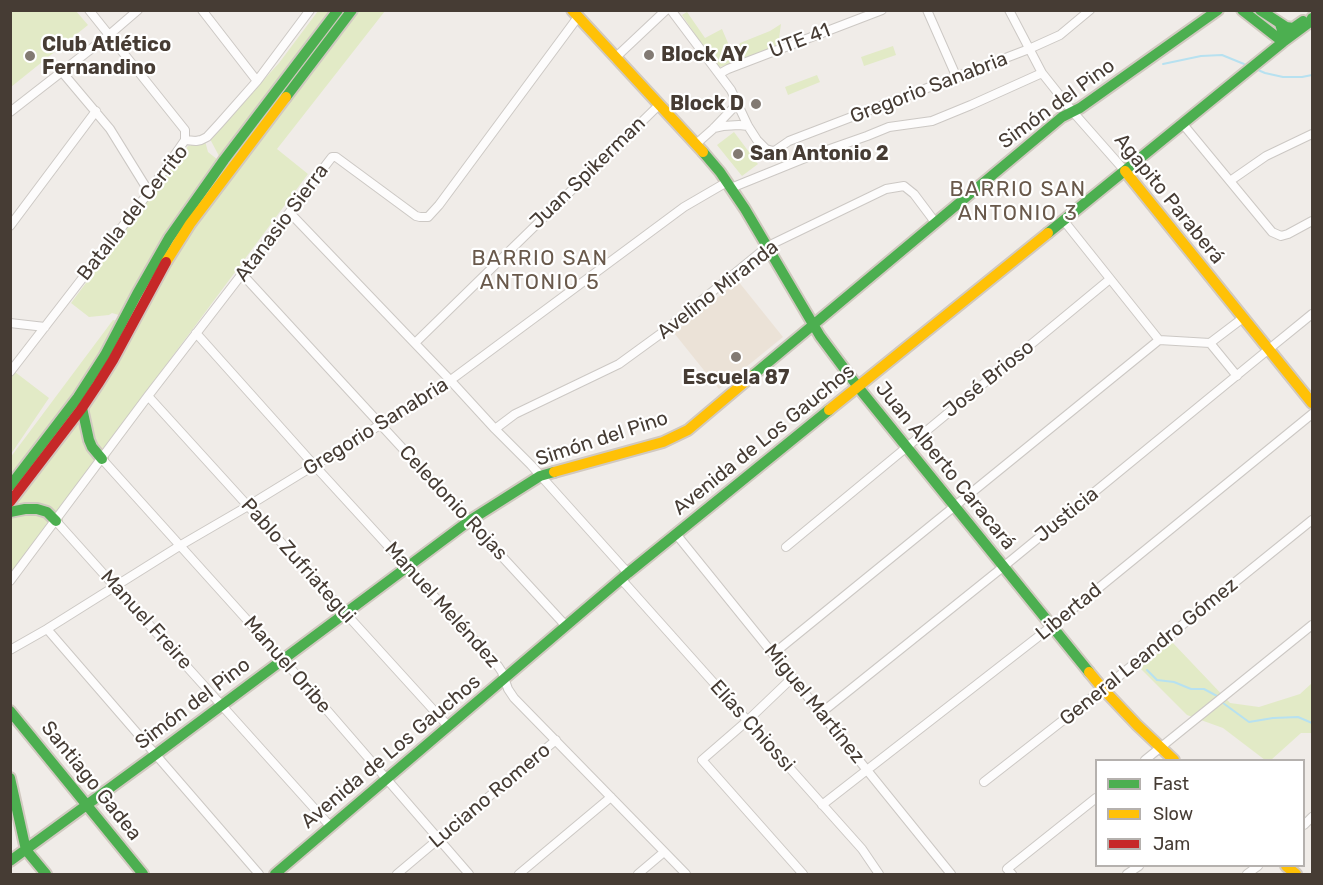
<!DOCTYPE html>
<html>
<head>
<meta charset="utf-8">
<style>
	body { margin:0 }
	#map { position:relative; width:1323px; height:885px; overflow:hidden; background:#f0ece8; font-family:Rubik,sans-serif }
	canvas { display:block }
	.frame { position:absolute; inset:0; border:12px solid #463c34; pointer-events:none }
	.legend { position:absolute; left:1095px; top:759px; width:210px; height:108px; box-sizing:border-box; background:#fff; border:2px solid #b5b1ae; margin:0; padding:8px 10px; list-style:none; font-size:18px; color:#463c34 }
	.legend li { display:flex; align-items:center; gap:12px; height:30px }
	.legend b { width:30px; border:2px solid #b5b1ae }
</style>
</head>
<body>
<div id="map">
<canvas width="1323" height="885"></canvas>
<div class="frame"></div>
<ul class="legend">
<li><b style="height:8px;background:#4caf50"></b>Fast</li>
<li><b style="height:8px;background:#ffc107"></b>Slow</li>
<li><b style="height:8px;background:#c62828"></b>Jam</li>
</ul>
</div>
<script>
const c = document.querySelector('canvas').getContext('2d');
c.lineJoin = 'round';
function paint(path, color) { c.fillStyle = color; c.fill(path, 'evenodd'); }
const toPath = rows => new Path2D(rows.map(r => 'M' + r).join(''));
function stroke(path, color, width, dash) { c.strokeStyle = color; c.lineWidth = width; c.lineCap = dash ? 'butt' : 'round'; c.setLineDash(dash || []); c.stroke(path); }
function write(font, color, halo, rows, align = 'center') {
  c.font = font + ' Rubik,sans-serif'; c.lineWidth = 4.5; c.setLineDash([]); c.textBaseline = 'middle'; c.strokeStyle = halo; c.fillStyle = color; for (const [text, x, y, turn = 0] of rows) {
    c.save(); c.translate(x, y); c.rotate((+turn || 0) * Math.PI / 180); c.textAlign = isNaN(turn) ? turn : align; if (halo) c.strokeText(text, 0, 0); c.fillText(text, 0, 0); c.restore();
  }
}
paint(toPath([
	[738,281,783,337,719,389,674,333]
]), '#ebe2d7');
paint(toPath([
	[11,10,76,11,88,25,11,87],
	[357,10,385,11,277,149,308,174,102,451,96,447,89,418,88,408,117,361,166,272,179,250,214,199],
	[318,11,332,11,287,71,219,156,210,139,279,63],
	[687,12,705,38,722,29,728,43,730,64,720,67,715,64,682,15],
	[781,24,778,46,736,61,740,43,770,31],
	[893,46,896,55,864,66,861,57],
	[817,75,820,82,788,95,785,87],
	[734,132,758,164,742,176,717,145],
	[205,141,208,152,218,160,122,316,112,313,109,315,89,317,71,303,188,146],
	[113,320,118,321,111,337,74,394,11,480,10,458],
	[15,372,49,398,11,454,11,378],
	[79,419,86,445,89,452,95,459,95,462,58,512,11,508],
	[26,513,43,515,50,521,11,574,11,518],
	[1172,642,1230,703,1259,707,1300,694,1312,683,1312,733,1301,733,1271,760,1265,760,1223,728,1187,715,1140,668]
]), '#e2eac6');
stroke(toPath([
	[1163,64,1201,56,1222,55,1244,64],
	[1258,70,1265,73,1283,77,1302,77,1312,75],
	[1147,670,1157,680,1174,682,1191,689,1204,689,1217,696],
	[1223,703,1249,722,1273,718,1298,717,1312,723]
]), '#b7e1f0', 2);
const street = toPath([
	[89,10,185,130,185,140],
	[202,10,257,81],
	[671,10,731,90,748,126,757,140,766,149,773,151,776,150,789,141,1029,49,1060,35,1090,10],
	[927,10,957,78],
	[1009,10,1042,73,1073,112,1125,171],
	[615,58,666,10],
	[62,72,110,129,149,192],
	[719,74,728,69,882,10],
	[10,112,109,35,138,10],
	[1182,123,1272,232,1281,236,1288,234,1312,221],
	[714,128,723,126,739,125,748,126],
	[185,140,196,141,201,140,207,137,219,124,257,81,310,10],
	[696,144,713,129,737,104],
	[1230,181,1266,156,1312,134],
	[731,188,810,156,867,136,889,127,932,121,971,105,1042,73],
	[290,213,451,381,495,429,531,465,628,573],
	[1064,221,1159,340],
	[10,226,96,111],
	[242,274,566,626],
	[10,323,45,327],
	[196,333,314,465,498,666,502,672,508,689,514,698,686,874],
	[415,343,659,105],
	[1210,343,1243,318],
	[10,372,149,192,185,140],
	[148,396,448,726],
	[495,429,515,414,619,364,663,332,768,246,886,189,904,186,914,194,935,222],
	[102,459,293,671,469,874],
	[56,521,331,827],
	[676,534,951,874],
	[786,547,1110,279],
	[621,579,862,849,879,874],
	[10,581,148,396,332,157,336,157,416,216,420,217,428,217,439,205,578,17],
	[47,629,259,874],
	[10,650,47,629,181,545,248,506,440,388,684,207,727,182],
	[773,654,1159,340,1210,343,1237,376],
	[792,678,747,721,702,760,803,874],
	[821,713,1003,567,1269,349,1312,314],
	[1145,760,1312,625],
	[984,782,1103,689,1312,520],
	[822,805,1052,626,1312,414],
	[1304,825,1312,817],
	[397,874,556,740],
	[519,874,611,797],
	[638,874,664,852],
	[1012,874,1007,869,1096,798],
	[1127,874,1139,866],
	[1247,874,1258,866]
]);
const fast = toPath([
	[1242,10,1283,42,1310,22,1312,18],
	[1260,10,1286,27,1293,28,1303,21],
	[286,97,352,10],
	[703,152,720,172,745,209,820,336,858,387,1089,672],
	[1048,233,1283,42,1283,33,1280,24],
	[752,376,1062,117,1080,108,1218,10],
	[82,408,89,440,92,447,102,459],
	[10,486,78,397,105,355,137,294,169,238,224,160,338,10],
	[10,512,25,509,37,509,47,512,56,521],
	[10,711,143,874],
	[10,778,26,850,46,874],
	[10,861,155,755,469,521,540,476,554,472],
	[275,874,628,573,829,410]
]);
const slow = toPath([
	[572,10,703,152],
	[1125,171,1312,403],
	[166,262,190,224,286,97],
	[829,410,1048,233],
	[554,472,663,442,688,430,752,376],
	[1089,672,1103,689,1137,725,1174,760],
	[1286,866,1296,874]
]);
const jam = toPath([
	[10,502,82,408,98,384,113,360,166,262]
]);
stroke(street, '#ccc8c4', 10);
stroke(fast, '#d1c9c0', 14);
stroke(slow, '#d1c9c0', 14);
stroke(jam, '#d1c9c0', 14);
stroke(street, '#fdfcfc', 8);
stroke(fast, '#4caf50', 10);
stroke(slow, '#ffc107', 10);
stroke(jam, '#c62828', 10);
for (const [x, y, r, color] of [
	[649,55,6,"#827a73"],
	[30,56,6,"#827a73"],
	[756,104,6,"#827a73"],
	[738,154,6,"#827a73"],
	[736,357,6,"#827a73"]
]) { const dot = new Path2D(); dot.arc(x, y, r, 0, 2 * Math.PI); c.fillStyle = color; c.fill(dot); stroke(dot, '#fff', 2); }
write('20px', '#463c34', '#fff', [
	["UTE 41",800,41,-21],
	["Gregorio Sanabria",929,88,-21],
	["Simón del Pino",1057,104,-36],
	["Juan Spikerman",588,173,-44],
	["Agapito Paraberá",1169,199,51],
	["Batalla del Cerrito",133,213,-52],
	["Atanasio Sierra",282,223,-53],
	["Avelino Miranda",718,290,-38],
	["José Brioso",989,379,-39],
	["Gregorio Sanabria",376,427,-32],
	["Simón del Pino",602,439,-18],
	["Avenida de Los Gauchos",764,440,-39],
	["Juan Alberto Caracará",945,466,51],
	["Celedonio Rojas",453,503,47],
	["Justicia",1067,515,-39],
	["Pablo Zufriategui",298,561,48],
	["Manuel Meléndez",442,605,48],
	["Libertad",1069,612,-39],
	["Manuel Freire",146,620,48],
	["General Leandro Gómez",1149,652,-39],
	["Manuel Oribe",287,665,49],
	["Simón del Pino",193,704,-37],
	["Miguel Martínez",814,704,51],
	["Elías Chiossi",752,726,48],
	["Avenida de Los Gauchos",391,752,-40],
	["Santiago Gadea",91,781,51],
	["Luciano Romero",490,796,-40]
]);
write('bold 20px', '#463c34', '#fff', [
	["Club Atlético",42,45],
	["Fernandino",42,68],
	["Block AY",661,55],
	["Block D",744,104,"right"],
	["San Antonio 2",750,154],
	["Escuela 87",736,378,"center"]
], 'left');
c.letterSpacing = '1.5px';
write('21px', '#69594b', '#fff', [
	["BARRIO SAN",1018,190],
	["ANTONIO 3",1018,214],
	["BARRIO SAN",540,259],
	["ANTONIO 5",540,283]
]);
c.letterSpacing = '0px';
</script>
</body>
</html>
